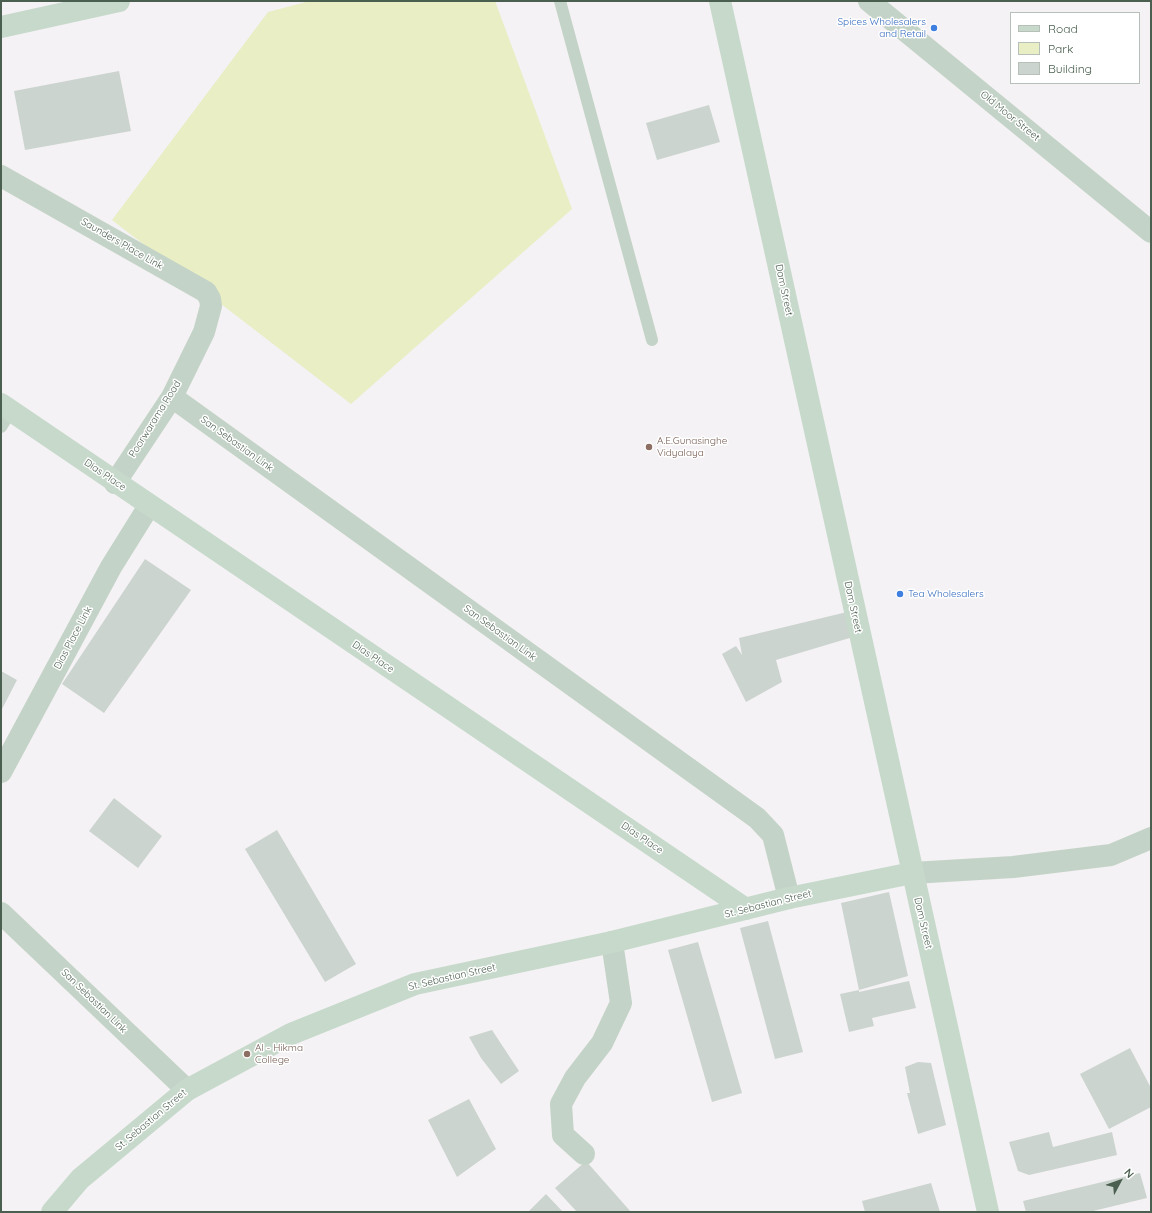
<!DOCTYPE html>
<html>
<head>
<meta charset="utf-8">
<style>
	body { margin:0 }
	#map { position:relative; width:1152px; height:1213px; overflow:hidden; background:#f4f2f4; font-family:Quicksand,sans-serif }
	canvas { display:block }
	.frame { position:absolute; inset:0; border:2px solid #4a5f4f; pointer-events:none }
	.legend { position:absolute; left:1010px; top:12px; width:130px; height:72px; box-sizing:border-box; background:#fff; border:1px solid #b7bfb9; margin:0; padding:5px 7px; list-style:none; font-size:12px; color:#4a5f4f }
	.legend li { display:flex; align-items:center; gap:8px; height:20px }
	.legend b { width:20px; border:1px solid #b7bfb9 }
	.north { position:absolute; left:1100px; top:1161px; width:40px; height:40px; -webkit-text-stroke:3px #fff; paint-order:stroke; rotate:49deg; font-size:11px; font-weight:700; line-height:16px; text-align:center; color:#4a5f4f }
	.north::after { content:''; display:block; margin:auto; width:14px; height:18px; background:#4a5f4f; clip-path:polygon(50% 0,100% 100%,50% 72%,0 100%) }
</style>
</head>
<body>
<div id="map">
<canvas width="1152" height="1213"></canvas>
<div class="frame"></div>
<ul class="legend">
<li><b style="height:5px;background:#c6d9cb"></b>Road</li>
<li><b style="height:11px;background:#e9eec4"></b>Park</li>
<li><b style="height:11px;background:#ccd4cf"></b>Building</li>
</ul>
<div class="north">N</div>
</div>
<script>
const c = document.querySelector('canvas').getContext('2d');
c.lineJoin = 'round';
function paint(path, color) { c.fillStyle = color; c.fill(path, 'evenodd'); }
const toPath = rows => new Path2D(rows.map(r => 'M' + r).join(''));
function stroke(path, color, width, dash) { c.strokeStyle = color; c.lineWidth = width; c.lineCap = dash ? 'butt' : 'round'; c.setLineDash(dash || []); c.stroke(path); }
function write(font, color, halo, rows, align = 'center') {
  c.font = font + ' Quicksand,sans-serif'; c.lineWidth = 3; c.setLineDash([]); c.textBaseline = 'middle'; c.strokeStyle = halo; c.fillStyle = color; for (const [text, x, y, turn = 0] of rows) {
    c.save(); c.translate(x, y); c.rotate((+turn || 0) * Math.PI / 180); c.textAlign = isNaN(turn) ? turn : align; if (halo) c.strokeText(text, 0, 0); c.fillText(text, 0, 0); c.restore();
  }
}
paint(toPath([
	[310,1,495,1,572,209,351,404,112,220,268,12]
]), '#e9eec4');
paint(toPath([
	[119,71,131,131,25,150,14,91],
	[709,105,720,142,657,160,646,123],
	[145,559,191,590,104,713,62,684],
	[847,612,853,637,776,660,782,682,746,702,722,654,736,646,742,655,739,638],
	[1,671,17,680,1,711],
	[114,798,162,836,138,868,89,831],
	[277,830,356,964,325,982,245,849],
	[889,892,908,976,859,990,841,903],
	[768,921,803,1052,775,1059,740,928],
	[698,942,742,1093,712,1102,668,950],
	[909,981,916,1008,872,1018,874,1026,849,1032,840,994,859,990,859,992],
	[492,1030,519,1071,501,1084,481,1058,469,1037],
	[1130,1048,1151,1088,1151,1107,1109,1129,1080,1074],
	[918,1062,931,1063,946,1125,918,1134,907,1093,910,1093,905,1067],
	[469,1099,496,1149,457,1177,428,1120],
	[1049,1132,1053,1147,1112,1132,1117,1155,1029,1175,1018,1171,1009,1142],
	[586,1161,631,1212,577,1212,555,1188],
	[1140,1173,1147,1198,1089,1212,1026,1212,1023,1201],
	[931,1183,940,1212,865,1212,862,1201],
	[546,1194,563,1212,528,1212]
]), '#ccd4cf');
stroke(toPath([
	[560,1,652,340],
	[1,427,11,411]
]), '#c4d3c7', 12);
stroke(toPath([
	[869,1,1151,232],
	[1,176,206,292,210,299,211,306,204,332,172,397,115,483],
	[172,397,757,818,773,835,789,898],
	[1,772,111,567,149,506],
	[912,873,1013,867,1111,855,1151,838],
	[1,913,187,1090],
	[584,1154,563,1135,561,1104,575,1078,602,1043,621,1003,612,942]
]), '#c4d3c7', 22);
stroke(toPath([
	[720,1,988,1212],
	[1,27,119,1],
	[1,404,746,909],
	[52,1212,80,1179,187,1090,291,1034,415,984,612,942,789,898,912,873]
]), '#c6d9cb', 22);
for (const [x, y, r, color] of [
	[934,28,4,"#3f7fe0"],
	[649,447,4,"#8d6e63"],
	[900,594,4,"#3f7fe0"],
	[247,1054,4,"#8d6e63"]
]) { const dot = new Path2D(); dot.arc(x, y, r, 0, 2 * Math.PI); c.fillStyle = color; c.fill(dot); stroke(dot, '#fff', 1.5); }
write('10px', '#366cbe', '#fff', [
	["Spices Wholesalers",926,22],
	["and Retail",926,34],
	["Tea Wholesalers",908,594,"left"]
], 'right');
write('10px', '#4a5f4f', '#fff', [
	["Old Moor Street",1010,116,39],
	["Saunders Place Link",122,244,30],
	["Dam Street",784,290,78],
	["Poorwarama Road",155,419,-58],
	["San Sebastian Link",237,444,36],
	["Dias Place",105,475,34],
	["Dam Street",853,607,78],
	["San Sebastian Link",500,633,36],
	["Dias Place Link",73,638,-62],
	["Dias Place",373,657,34],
	["Dias Place",642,838,34],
	["St. Sebastian Street",768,904,-14],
	["Dam Street",923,923,77],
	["St. Sebastian Street",452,977,-13],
	["San Sebastian Link",94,1001,44],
	["St. Sebastian Street",151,1120,-40]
]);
write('10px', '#785e54', '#fff', [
	["A.E.Gunasinghe",657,441],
	["Vidyalaya",657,453],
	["Al - Hikma",255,1048],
	["College",255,1060]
], 'left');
</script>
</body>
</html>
